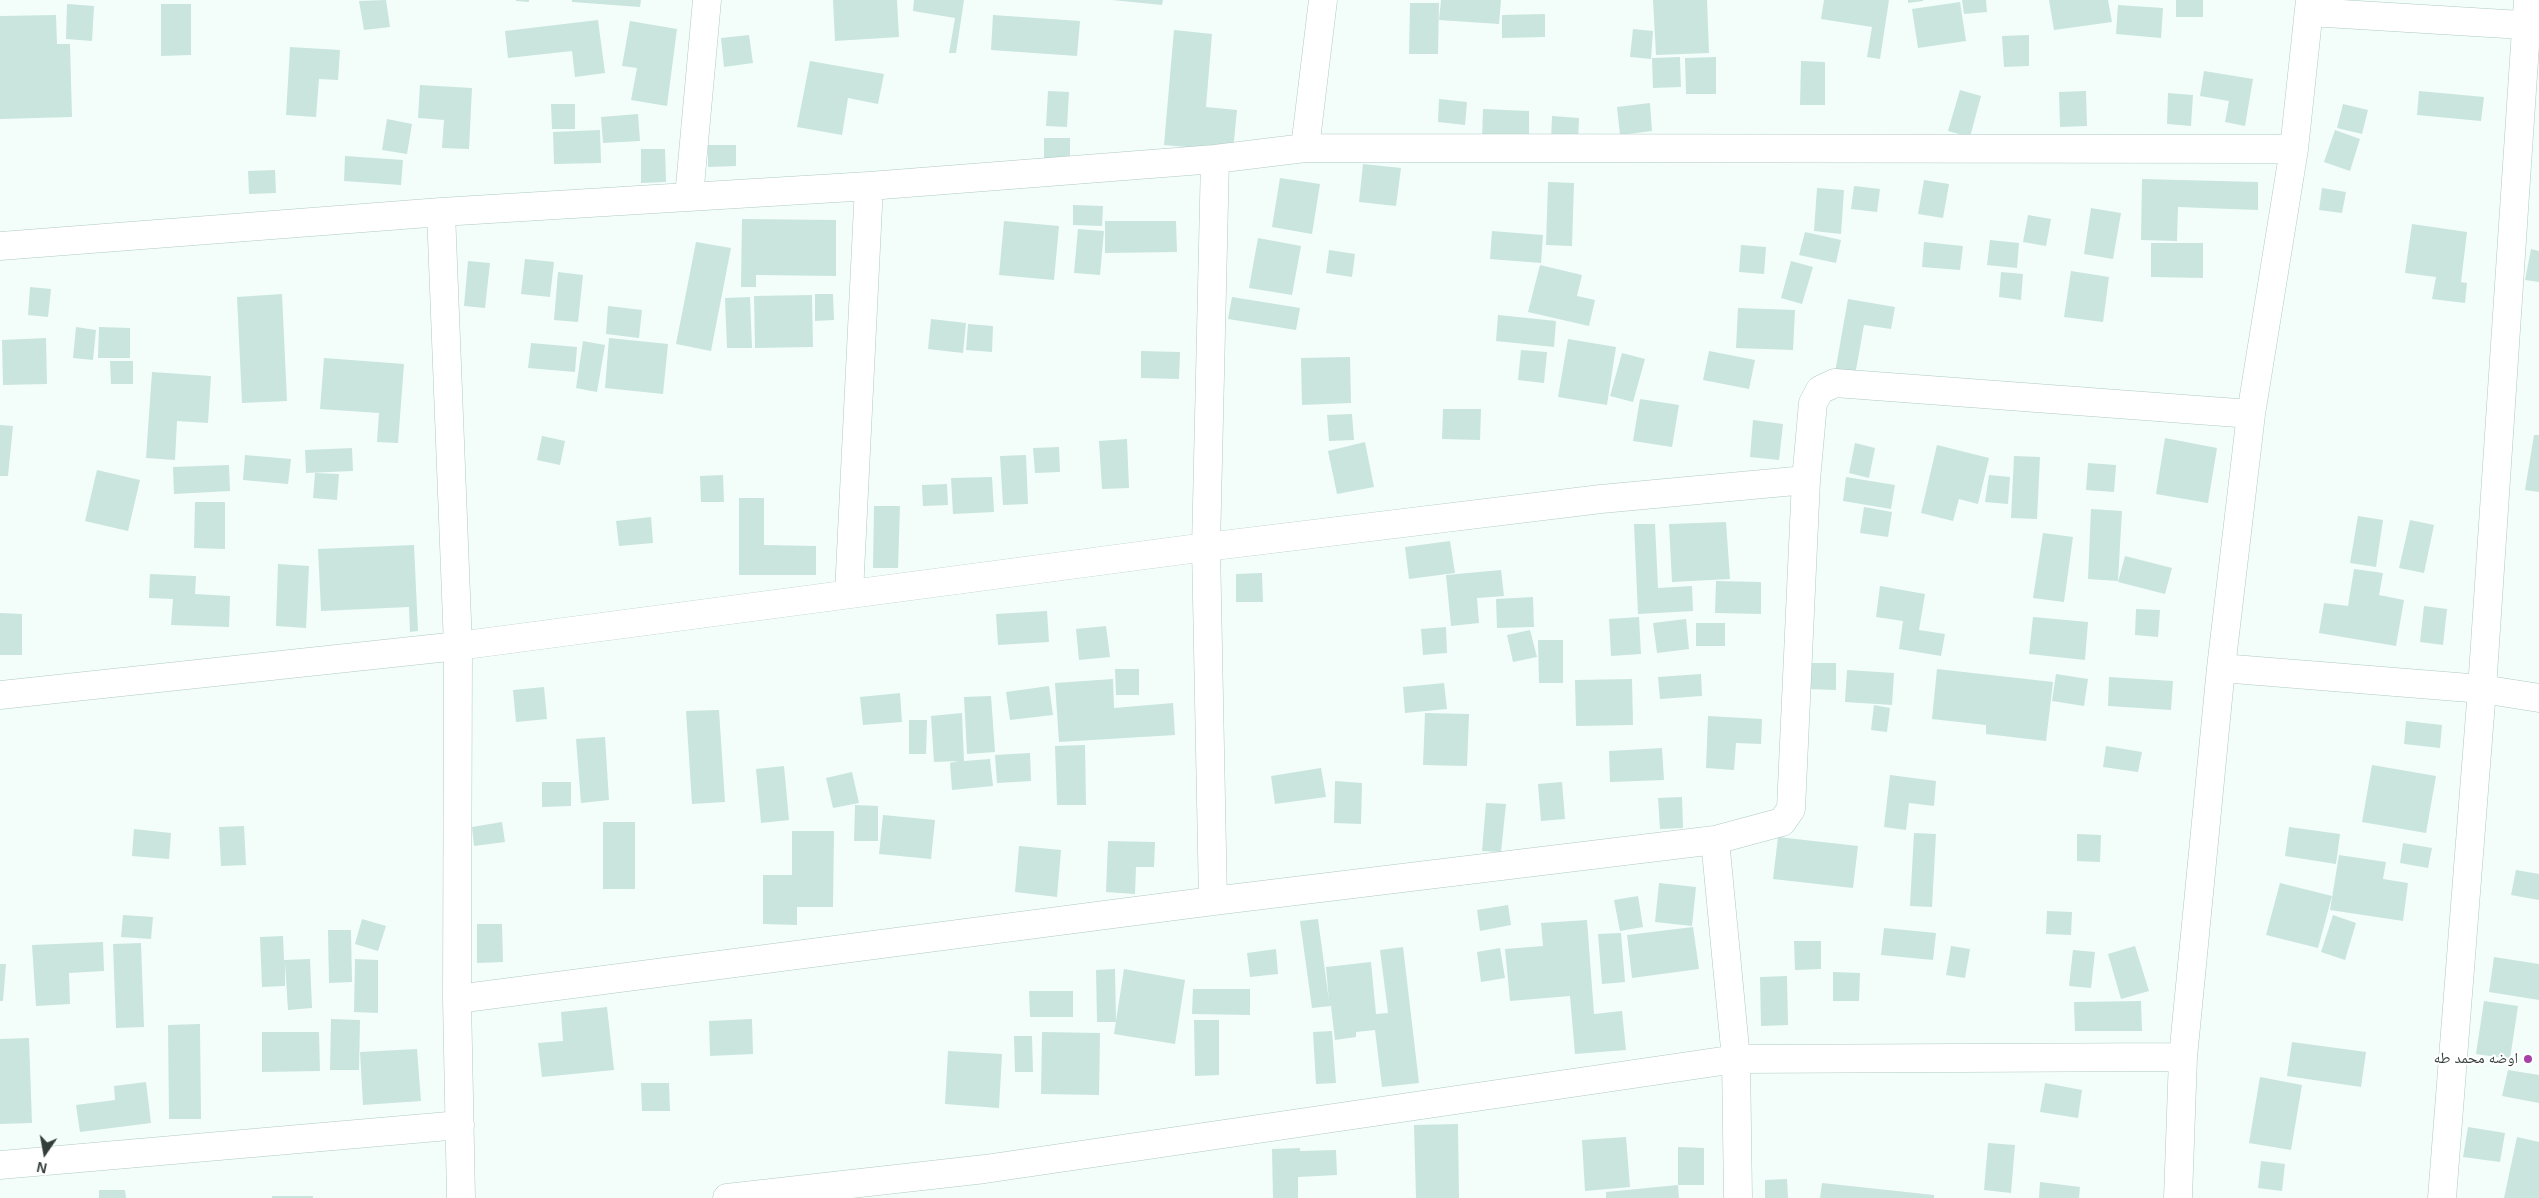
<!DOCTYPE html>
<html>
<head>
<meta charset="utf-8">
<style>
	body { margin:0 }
	#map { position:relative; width:2539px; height:1198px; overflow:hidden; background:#f3fefb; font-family:Helvetica,sans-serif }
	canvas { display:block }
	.north { position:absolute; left:20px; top:1128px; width:50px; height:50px; -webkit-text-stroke:4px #fff; paint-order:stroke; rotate:192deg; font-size:14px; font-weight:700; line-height:20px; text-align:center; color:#333e3b }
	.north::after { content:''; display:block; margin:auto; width:18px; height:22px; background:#333e3b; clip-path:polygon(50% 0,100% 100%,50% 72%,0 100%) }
</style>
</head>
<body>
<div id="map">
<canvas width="2539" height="1198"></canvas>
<div class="north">N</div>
</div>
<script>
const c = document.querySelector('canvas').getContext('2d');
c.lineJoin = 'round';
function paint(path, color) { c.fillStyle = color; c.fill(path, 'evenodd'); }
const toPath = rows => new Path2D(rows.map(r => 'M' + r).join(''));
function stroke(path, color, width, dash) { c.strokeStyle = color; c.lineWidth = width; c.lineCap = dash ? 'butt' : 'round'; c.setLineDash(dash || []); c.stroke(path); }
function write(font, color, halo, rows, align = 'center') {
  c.font = font + ' Helvetica,"Noto Naskh Arabic",sans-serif'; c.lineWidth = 4; c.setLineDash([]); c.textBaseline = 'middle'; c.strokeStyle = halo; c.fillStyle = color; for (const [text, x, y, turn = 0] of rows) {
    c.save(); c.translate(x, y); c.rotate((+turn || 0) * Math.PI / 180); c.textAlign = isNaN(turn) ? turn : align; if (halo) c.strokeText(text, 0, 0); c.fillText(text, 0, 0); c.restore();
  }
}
paint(toPath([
	[386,0,390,27,364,30,359,1],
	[516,0,529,0,529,2,516,1],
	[572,0,641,0,640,7,572,2],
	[833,0,897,0,899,37,835,41],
	[914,0,964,0,956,53,949,53,955,18,913,11],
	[1112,0,1163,0,1162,5],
	[1441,0,1501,0,1499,24,1439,20],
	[1653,0,1707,0,1709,53,1656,55],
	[1824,0,1889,0,1880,59,1867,57,1872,27,1821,19],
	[1908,0,1923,0,1923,1,1908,3],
	[1962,0,1986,0,1987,12,1964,14],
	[2049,0,2108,0,2112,22,2054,30],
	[2176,0,2203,0,2203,17,2176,17],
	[1960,2,1966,41,1918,48,1912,9],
	[1410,3,1439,3,1438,54,1409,54],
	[67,4,94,6,92,41,66,39],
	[161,4,191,4,191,55,161,56],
	[2118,5,2163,8,2161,38,2116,34],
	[1545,14,1545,37,1502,38,1502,15],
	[56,15,57,44,70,44,72,117,0,119,0,16],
	[993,15,1080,21,1077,56,991,50],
	[598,20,605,73,575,77,572,51,508,58,505,31],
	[630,21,677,29,667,106,631,100,637,68,622,66],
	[1633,29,1653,31,1651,59,1630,57],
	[1174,30,1212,34,1206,107,1237,110,1233,151,1164,145],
	[749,35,753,63,724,67,721,38],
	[2029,35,2029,66,2004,67,2002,36],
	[290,47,340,50,338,80,319,79,316,117,286,115],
	[1680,57,1681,87,1653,88,1652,58],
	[1716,57,1716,94,1686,94,1685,58],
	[810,61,884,74,878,104,848,98,842,135,797,127],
	[1801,61,1825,62,1825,105,1800,105],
	[2204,71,2253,79,2245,126,2225,122,2229,101,2200,96],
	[420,85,472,88,469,149,442,148,444,120,418,118],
	[1960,90,1981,96,1970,137,1948,131],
	[1048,91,1069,92,1067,127,1046,126],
	[2086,91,2087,126,2060,127,2059,92],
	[2419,91,2484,97,2481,121,2417,115],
	[2168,93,2193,95,2191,126,2167,124],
	[1439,99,1467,102,1465,125,1438,122],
	[1650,103,1652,131,1620,135,1617,107],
	[551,104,575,104,575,129,552,129],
	[2343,104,2368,110,2362,134,2337,128],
	[1483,109,1529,111,1529,141,1482,139],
	[638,114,640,141,603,143,601,117],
	[1552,116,1579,118,1578,142,1551,141],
	[387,119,412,124,407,154,382,150],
	[600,130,601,163,554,164,553,132],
	[2335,130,2360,139,2350,171,2324,162],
	[1044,138,1070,138,1070,161,1044,161],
	[708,145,736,145,736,166,708,167],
	[641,149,665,149,666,182,641,183],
	[345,156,403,160,401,185,344,181],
	[1363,164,1401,168,1396,206,1359,202],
	[275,170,276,193,249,194,248,171],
	[1280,178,1320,184,1312,234,1272,227],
	[2142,179,2258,182,2258,210,2178,207,2177,241,2141,240],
	[1924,180,1949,184,1943,218,1918,214],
	[1548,182,1574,183,1572,246,1546,245],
	[1854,186,1880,189,1877,212,1851,209],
	[1817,188,1844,190,1841,234,1814,231],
	[2322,188,2346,192,2342,213,2319,210],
	[1073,205,1103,206,1102,226,1073,225],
	[2091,208,2121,213,2113,259,2084,254],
	[2028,215,2051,219,2046,246,2023,242],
	[742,219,836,220,836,276,756,275,756,287,741,287],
	[1004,221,1059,226,1054,280,999,275],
	[1105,221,1176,221,1177,252,1105,253],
	[2412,224,2467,232,2461,282,2467,283,2465,303,2432,299,2436,277,2405,273],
	[1078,229,1104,231,1100,275,1074,273],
	[1492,231,1543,235,1541,263,1490,259],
	[1805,232,1841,240,1836,263,1799,255],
	[1258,238,1301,246,1292,295,1249,288],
	[1990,240,2019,243,2017,268,1987,265],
	[696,242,731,248,711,351,676,344],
	[1924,242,1963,246,1960,270,1922,267],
	[2151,243,2203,243,2203,278,2151,277],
	[1741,245,1766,247,1764,274,1739,272],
	[2531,249,2539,251,2539,282,2525,280],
	[1329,250,1355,254,1352,277,1326,273],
	[525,259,554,262,550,297,521,294],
	[468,261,490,263,485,308,464,306],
	[1791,261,1813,267,1802,304,1781,298],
	[1540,265,1582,275,1577,296,1595,300,1589,326,1528,312],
	[2071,271,2109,277,2103,322,2064,317],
	[558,272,583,275,578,322,554,320],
	[2001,272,2023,274,2021,300,1999,297],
	[30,287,51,289,48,317,28,315],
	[282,294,287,401,242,403,237,297],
	[815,294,833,294,834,320,815,321],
	[812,295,813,347,755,348,754,296],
	[750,297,752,348,727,348,725,298],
	[1232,297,1300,308,1296,330,1228,319],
	[1848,299,1895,307,1891,329,1864,325,1854,381,1834,378],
	[608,306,642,310,639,338,606,334],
	[1738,308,1795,310,1793,350,1736,348],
	[1498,315,1556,321,1554,347,1496,341],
	[931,319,966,323,963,353,928,349],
	[968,324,993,326,992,352,966,350],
	[76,327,96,330,93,360,73,358],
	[99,327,130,328,130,358,98,358],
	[46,338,47,384,3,385,2,340],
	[609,338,668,344,663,394,605,388],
	[1568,339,1616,347,1607,405,1558,397],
	[583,341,605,345,597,392,576,388],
	[531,343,577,347,575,372,528,368],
	[1521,350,1547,352,1544,383,1518,380],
	[1141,351,1180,352,1179,379,1141,378],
	[1709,351,1755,360,1749,389,1703,380],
	[1622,353,1645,359,1633,402,1610,396],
	[1350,357,1351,403,1302,405,1301,358],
	[324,358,404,364,398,443,377,442,379,413,320,409],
	[110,361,133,361,133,384,111,384],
	[152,372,211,376,208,423,177,421,175,460,146,458],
	[1640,399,1679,405,1672,447,1633,441],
	[1443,409,1481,409,1480,440,1442,439],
	[1352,414,1354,440,1329,441,1327,415],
	[1753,420,1783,424,1779,460,1750,457],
	[0,425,13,426,8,476,0,476],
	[2534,435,2539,435,2539,492,2525,490],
	[542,436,565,441,560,465,537,460],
	[2165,438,2217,448,2208,503,2156,494],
	[1127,439,1129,488,1102,489,1099,441],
	[1365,442,1374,487,1337,494,1328,451],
	[1855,443,1875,448,1869,478,1849,473],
	[1937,445,1989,458,1978,504,1959,499,1953,521,1921,513],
	[1059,447,1060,472,1035,473,1033,448],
	[352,448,353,471,306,473,305,450],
	[245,455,291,459,288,484,243,480],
	[1026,455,1028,504,1003,505,1000,456],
	[2014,456,2040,457,2037,519,2011,518],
	[2088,463,2116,465,2114,492,2086,490],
	[229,465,230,491,174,494,173,467],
	[97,470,140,480,128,531,85,521],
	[315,473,339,474,337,500,313,498],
	[723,475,724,502,701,502,700,476],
	[1989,475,2010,477,2008,504,1985,502],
	[992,477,994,512,953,514,951,478],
	[1846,477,1895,485,1891,509,1843,501],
	[947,484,948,505,923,506,922,485],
	[739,498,764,498,764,545,816,546,816,575,739,575],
	[195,502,225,502,225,549,194,548],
	[874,506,900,506,898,568,873,568],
	[1864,507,1892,512,1888,537,1860,533],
	[2091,509,2122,511,2118,581,2088,579],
	[2358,516,2383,520,2376,567,2350,563],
	[651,517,653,543,619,546,616,521],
	[2410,520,2434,525,2424,573,2399,568],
	[1726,522,1730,579,1672,582,1669,524],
	[1634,524,1655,524,1658,588,1692,586,1693,611,1638,614],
	[2043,533,2073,537,2064,602,2033,598],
	[1450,541,1455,573,1409,579,1405,547],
	[414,545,418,631,410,632,409,607,321,611,318,549],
	[2125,556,2172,568,2165,594,2118,582],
	[278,564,309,566,306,628,276,626],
	[2354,569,2383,573,2379,595,2404,600,2396,646,2319,633,2324,603,2348,606],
	[1501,570,1504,596,1477,598,1479,623,1451,626,1446,575],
	[1262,573,1263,602,1236,602,1236,574],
	[150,574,196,576,195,594,230,596,229,627,171,625,173,599,149,598],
	[1716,581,1761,582,1761,614,1715,613],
	[1880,586,1925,594,1919,630,1945,634,1941,656,1899,649,1903,621,1876,617],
	[1533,597,1534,627,1497,628,1496,599],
	[2424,606,2447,609,2443,645,2420,642],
	[2136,609,2160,610,2158,637,2135,635],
	[1047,611,1049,642,998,645,996,614],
	[0,613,22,614,22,655,0,655],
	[1639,617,1641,654,1611,656,1609,619],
	[2033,617,2088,622,2085,660,2029,654],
	[1686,619,1689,649,1657,653,1653,623],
	[1696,623,1725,623,1725,646,1696,646],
	[1106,626,1110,657,1079,660,1076,629],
	[1446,627,1447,653,1423,655,1421,629],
	[1530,630,1537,657,1513,662,1507,635],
	[1538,640,1563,640,1563,683,1539,683],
	[1808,663,1836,663,1836,690,1807,689],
	[1115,669,1139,669,1139,695,1116,695],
	[1937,669,2053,682,2046,741,1986,734,1986,725,1932,719],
	[1847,670,1894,673,1892,705,1845,702],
	[1701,674,1702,696,1660,699,1658,677],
	[2056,674,2088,679,2084,706,2052,701],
	[2109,677,2173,681,2171,710,2108,706],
	[1113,679,1114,708,1173,703,1175,735,1059,742,1055,683],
	[1632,679,1633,725,1576,726,1575,680],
	[1444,683,1447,709,1405,713,1403,687],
	[1049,686,1053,715,1010,720,1006,692],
	[544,687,547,719,516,722,513,690],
	[900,693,902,722,863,725,860,697],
	[991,696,995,752,967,754,964,697],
	[1874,705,1890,708,1887,732,1871,730],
	[719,710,725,802,692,804,686,711],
	[962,713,964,761,990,759,993,786,952,790,950,763,958,761,934,762,931,716],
	[1425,713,1469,714,1467,766,1423,765],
	[1708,716,1762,719,1761,744,1736,743,1734,770,1706,768],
	[909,720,927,720,926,754,909,754],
	[2406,721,2442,725,2440,748,2404,744],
	[605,737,609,800,581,803,576,739],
	[1085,745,1086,805,1057,805,1055,746],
	[2106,746,2142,752,2138,772,2103,767],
	[1662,748,1664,780,1610,782,1609,751],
	[1030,753,1031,781,997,783,995,755],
	[2372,765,2436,776,2426,833,2362,822],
	[784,766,789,820,761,823,756,769],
	[1321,768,1326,797,1275,804,1271,776],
	[852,772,859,803,833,808,826,778],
	[1890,775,1936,781,1934,806,1909,803,1906,830,1884,827],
	[1335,781,1362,783,1361,824,1334,823],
	[542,782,571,782,571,806,542,807],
	[1562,782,1565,819,1541,821,1538,784],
	[1682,797,1683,828,1660,829,1658,798],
	[1486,803,1506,804,1501,852,1482,851],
	[855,805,878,806,878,841,854,841],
	[883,815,935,820,931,859,879,854],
	[502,822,505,842,474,846,472,827],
	[603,822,635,822,635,889,603,889],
	[244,826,246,865,221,866,219,827],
	[2289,827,2340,834,2336,864,2285,856],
	[134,829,171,833,169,859,132,856],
	[792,831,834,831,833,907,797,907,797,925,763,924,763,875,792,875],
	[1914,833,1936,834,1932,907,1910,906],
	[2077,834,2101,835,2100,862,2077,861],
	[1778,837,1858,846,1853,888,1773,879],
	[1108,841,1155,842,1154,867,1136,867,1135,894,1106,892],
	[2403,843,2432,848,2428,868,2400,863],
	[1019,846,1061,850,1057,897,1015,892],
	[2339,855,2386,862,2383,879,2408,883,2403,921,2330,910],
	[2516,870,2539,874,2539,900,2511,895],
	[1659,883,1696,887,1692,926,1655,922],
	[2280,883,2332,896,2318,948,2266,935],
	[1638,896,1643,927,1620,931,1614,900],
	[1508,905,1511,925,1480,931,1477,910],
	[2047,911,2072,912,2071,935,2046,934],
	[123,915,153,917,151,939,121,937],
	[2333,915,2356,923,2345,960,2321,952],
	[362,919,386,926,378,951,355,944],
	[1318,919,1329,1001,1326,967,1371,962,1376,1014,1388,1013,1380,950,1403,947,1419,1083,1382,1087,1375,1030,1356,1032,1356,1037,1335,1040,1331,1006,1312,1008,1300,921],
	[1587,920,1594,1014,1622,1011,1626,1050,1575,1054,1570,996,1510,1001,1505,949,1543,946,1541,923],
	[477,924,502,924,503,962,477,963],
	[1693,927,1699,969,1632,978,1627,935],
	[1884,928,1936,933,1933,960,1881,955],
	[328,930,351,930,352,982,329,983],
	[1621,933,1625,982,1602,984,1598,934],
	[283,936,284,960,310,959,312,1008,288,1010,285,963,285,986,262,987,260,937],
	[1794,941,1821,941,1821,969,1795,970],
	[103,942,104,971,69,973,70,1004,36,1006,32,945],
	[141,943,144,1027,116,1028,113,944],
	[1951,946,1970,949,1965,978,1946,975],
	[2135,946,2149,991,2121,999,2108,954],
	[1500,948,1505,978,1481,982,1477,952],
	[1276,949,1278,974,1250,977,1247,953],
	[2073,950,2095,952,2091,988,2069,986],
	[2494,957,2539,964,2539,1000,2489,992],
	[355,959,378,960,378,1013,354,1012],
	[0,964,6,964,3,1001,0,1001],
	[1115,969,1116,1022,1097,1022,1096,970],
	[1124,969,1185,980,1175,1044,1114,1034],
	[1833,972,1860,973,1859,1001,1833,1001],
	[1787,976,1788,1025,1761,1026,1760,977],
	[1193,989,1250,989,1250,1015,1192,1014],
	[1029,991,1073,991,1073,1017,1030,1017],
	[2141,1001,2142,1031,2075,1031,2074,1002],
	[2484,1001,2518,1006,2510,1059,2476,1054],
	[607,1007,614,1070,542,1077,538,1043,563,1041,561,1012],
	[331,1019,360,1020,359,1070,330,1070],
	[752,1019,753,1054,710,1056,709,1021],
	[1194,1020,1219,1020,1219,1075,1195,1076],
	[200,1024,201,1119,169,1119,168,1025],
	[1332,1031,1336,1083,1316,1084,1313,1032],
	[262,1032,319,1032,320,1071,262,1072],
	[1042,1032,1100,1033,1099,1095,1041,1094],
	[1014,1036,1032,1036,1033,1072,1015,1072],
	[29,1038,32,1123,0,1124,0,1039],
	[2292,1042,2366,1052,2361,1087,2287,1076],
	[417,1049,421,1101,363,1105,360,1052],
	[948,1051,1002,1054,999,1108,945,1104],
	[2508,1070,2539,1075,2539,1103,2502,1096],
	[2260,1077,2302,1085,2291,1150,2249,1143],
	[146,1082,151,1123,80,1132,76,1105,115,1100,114,1086],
	[641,1083,669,1083,670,1111,642,1111],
	[2045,1083,2082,1090,2078,1118,2040,1112],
	[1458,1124,1459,1198,1416,1198,1414,1125],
	[2468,1127,2505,1133,2500,1162,2463,1157],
	[1626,1137,1630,1187,1585,1191,1582,1140],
	[2517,1137,2539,1142,2539,1198,2504,1198],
	[1988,1143,2015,1145,2011,1193,1984,1190],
	[1678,1147,1704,1148,1704,1185,1678,1185],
	[1300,1148,1300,1151,1336,1150,1337,1175,1298,1177,1298,1198,1273,1198,1272,1149],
	[2261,1161,2285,1164,2282,1191,2258,1188],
	[1787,1179,1788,1198,1765,1198,1765,1180],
	[2040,1182,2080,1187,2079,1198,2039,1198],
	[1822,1183,1934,1195,1934,1198,1820,1198],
	[1678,1185,1679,1198,1606,1198,1606,1192],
	[99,1190,125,1190,126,1198,99,1198],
	[272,1196,313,1196,313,1198,272,1198]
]), '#cae5de');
const street = toPath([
	[2309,12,2539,26],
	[1305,148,1323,0],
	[689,197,707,0],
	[441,212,458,646,457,999,461,1198],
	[0,246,441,212,869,186,1215,159,1305,148,2294,149],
	[849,593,869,186],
	[2221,668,2482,689,2539,698],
	[0,695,458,646,1206,547,1601,499,1806,480],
	[1715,840,1736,1059,1738,1198],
	[1213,901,1206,547,1215,159],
	[457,999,1213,901,1715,840,1782,822,1791,809,1806,480,1813,403,1820,390,1835,383,2251,414],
	[0,1165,460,1125],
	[727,1198,985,1169,1736,1059,2183,1057],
	[2178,1198,2183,1057,2221,668,2251,414,2294,149,2310,0],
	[2442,1198,2482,689,2528,0]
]);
stroke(street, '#b0cac3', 29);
stroke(street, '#fff', 28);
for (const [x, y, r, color] of [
	[2528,1059,5,"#a741a6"]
]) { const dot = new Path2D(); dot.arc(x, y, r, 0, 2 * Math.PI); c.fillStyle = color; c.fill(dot); stroke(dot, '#fff', 2); }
write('15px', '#333e3b', '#fff', [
	["اوضه محمد طه",2518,1059]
], 'right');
</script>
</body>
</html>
